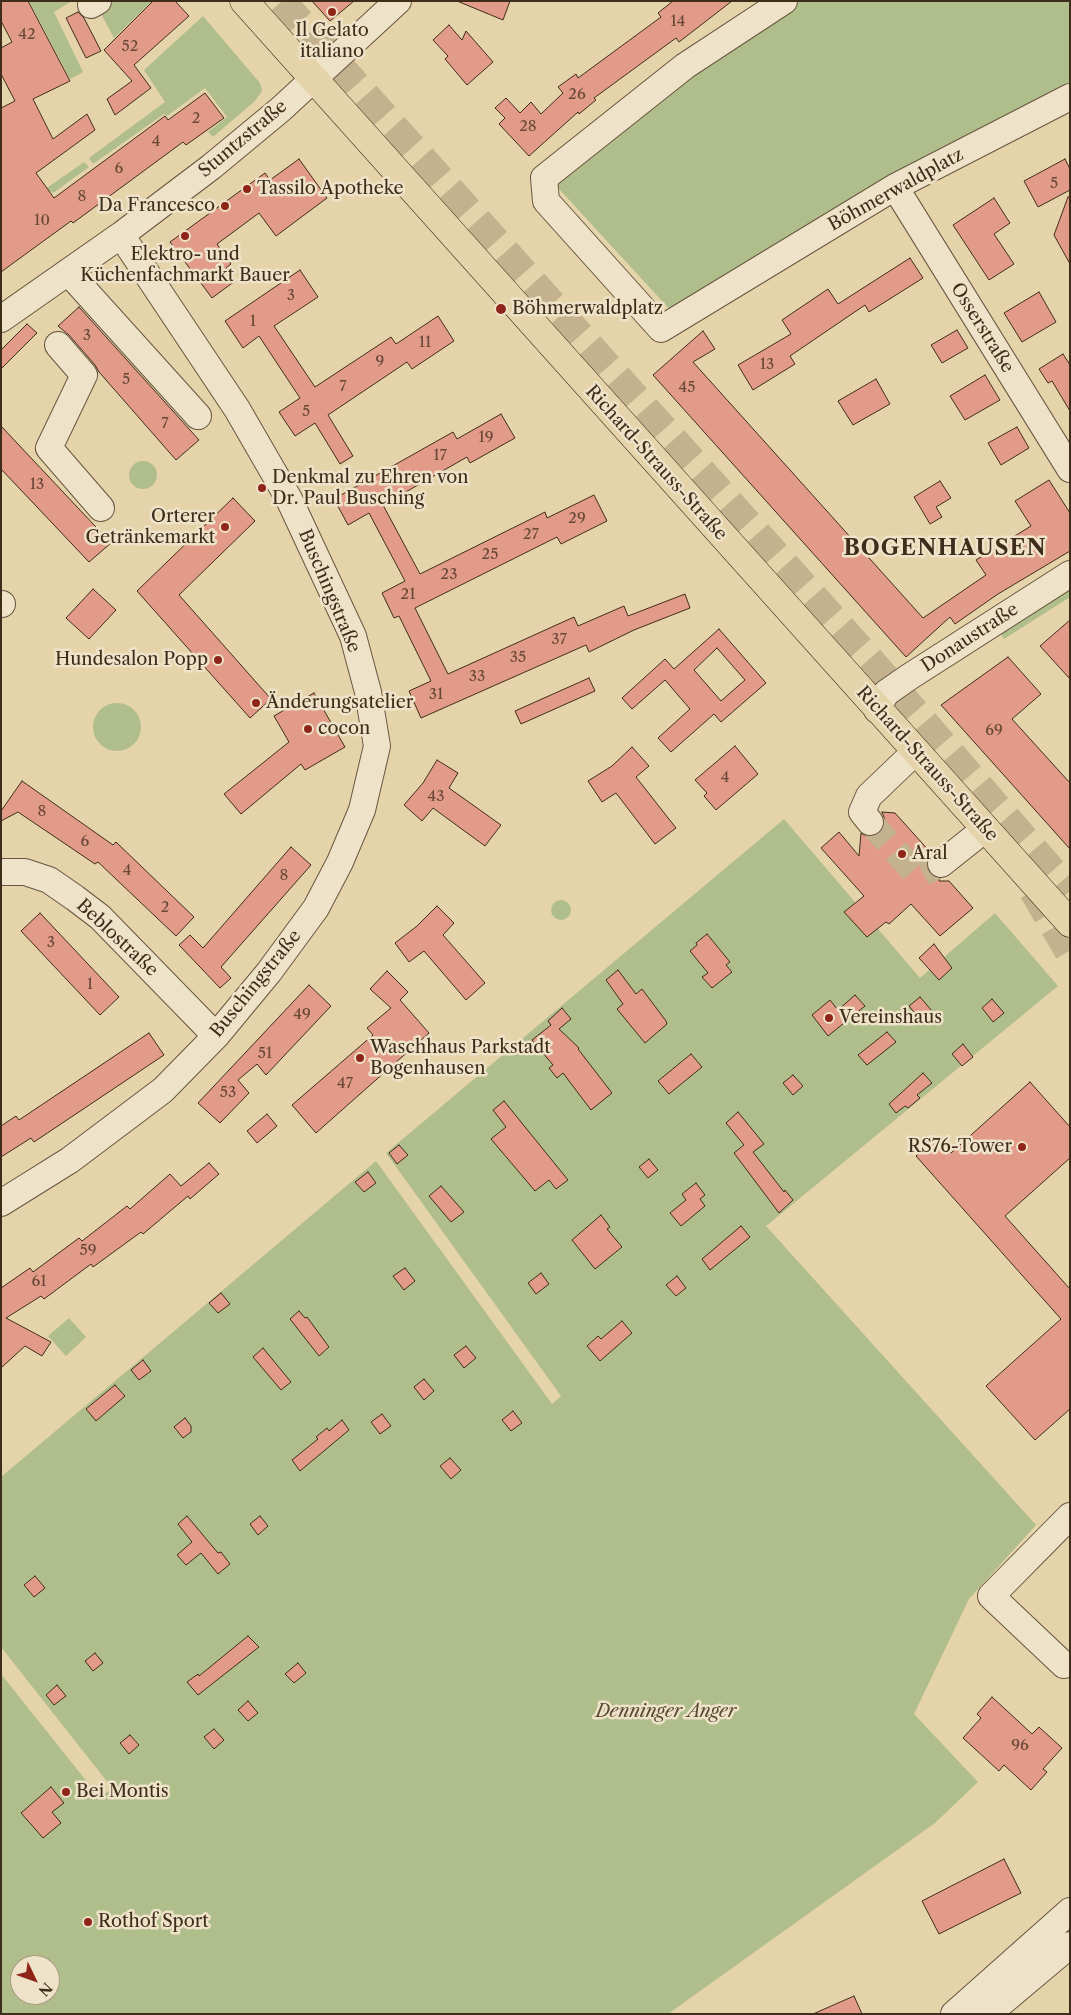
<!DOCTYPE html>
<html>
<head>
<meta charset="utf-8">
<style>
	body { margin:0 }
	#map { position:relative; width:1071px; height:2015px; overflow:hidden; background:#e5d3aa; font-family:"Libre Caslon Text",serif }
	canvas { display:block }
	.frame { position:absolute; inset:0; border:2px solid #3f2d1c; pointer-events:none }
	.north { position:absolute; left:10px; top:1955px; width:50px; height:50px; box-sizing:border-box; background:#eee2c8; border:1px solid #a89a83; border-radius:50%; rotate:132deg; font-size:14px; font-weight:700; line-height:20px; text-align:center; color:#3f2d1c }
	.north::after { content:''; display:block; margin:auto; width:18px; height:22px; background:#8f2418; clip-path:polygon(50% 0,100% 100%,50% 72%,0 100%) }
</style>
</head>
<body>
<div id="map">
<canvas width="1071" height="2015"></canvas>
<div class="frame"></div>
<div class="north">N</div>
</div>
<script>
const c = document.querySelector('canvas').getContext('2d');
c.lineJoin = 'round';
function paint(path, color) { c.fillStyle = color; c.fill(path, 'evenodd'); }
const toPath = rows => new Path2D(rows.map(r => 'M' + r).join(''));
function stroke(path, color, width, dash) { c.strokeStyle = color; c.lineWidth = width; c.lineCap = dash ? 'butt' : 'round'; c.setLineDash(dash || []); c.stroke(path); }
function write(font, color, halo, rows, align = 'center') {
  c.font = font + ' "Libre Caslon Text",serif'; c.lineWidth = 5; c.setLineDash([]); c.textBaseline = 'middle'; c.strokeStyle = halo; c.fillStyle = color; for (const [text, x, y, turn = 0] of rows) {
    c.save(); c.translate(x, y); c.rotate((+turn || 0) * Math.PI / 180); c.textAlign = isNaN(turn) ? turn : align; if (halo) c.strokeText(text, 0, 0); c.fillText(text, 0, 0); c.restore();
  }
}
paint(toPath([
	[29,1,72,1,54,12,83,72,70,79],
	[109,1,152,1,114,38,98,8],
	[795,1,1070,1,1070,90,674,314,549,178],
	[203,16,260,83,262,91,255,101,213,137,208,132,227,117,205,88,167,116,164,114,93,164,89,158,165,102,144,70],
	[84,162,89,167,53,193,51,191,1,229,1,220],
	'129 475a14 14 0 1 1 28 0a14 14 0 1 1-28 0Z',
	[1070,584,1070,597,1004,639,999,631],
	'93 727a24 24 0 1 1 48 0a24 24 0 1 1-48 0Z',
	[784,819,920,978,995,913,1058,986,766,1226,1036,1525,969,1599,914,1714,978,1782,935,1823,668,2014,1,2014,1,1674,100,1798,112,1788,1,1647,1,1477,376,1161,552,1404,561,1396,386,1153],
	[20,1965,50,1965,50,1995,20,1995],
	'551 910a10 10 0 1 1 20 0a10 10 0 1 1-20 0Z',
	[69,1318,86,1337,66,1356,48,1336]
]), '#b0be8c');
const building = toPath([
	[1,1,28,1,70,81,33,99,53,139,87,114,95,130,36,173,54,198,165,116,168,120,205,93,224,118,186,145,183,142,73,223,71,221,1,272,1,108,15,101,1,74,1,48,12,42,1,21,1,1],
	[153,1,175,1,189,16,134,65,151,88,115,115,107,99,132,81,104,50,153,1],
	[312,1,354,1,330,21,312,1],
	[457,1,510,1,503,20,457,1],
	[673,1,732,1,679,42,676,38,594,98,596,100,579,114,578,112,529,156,499,124,505,118,495,108,506,98,520,113,531,102,541,114,563,93,558,87,576,74,578,78,661,17,658,13,673,1],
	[78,12,84,18,101,51,86,58,66,18,78,12],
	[449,25,462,40,466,31,493,62,467,85,445,59,448,56,433,40,449,25],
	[299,159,327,198,276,236,259,213,217,244,231,264,226,268,235,281,212,298,170,242,265,173,270,180,299,159],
	[1065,159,1070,169,1070,190,1038,207,1024,181,1065,159],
	[1068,197,1070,197,1070,264,1054,235,1068,197],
	[994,198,1010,223,994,234,1014,264,989,280,953,225,994,198],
	[910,258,923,278,869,312,865,305,790,356,795,364,753,390,738,365,791,334,782,320,828,289,838,304,910,258],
	[300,270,318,297,274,326,315,387,391,337,396,344,438,316,454,341,412,369,407,362,328,415,353,456,340,464,315,423,295,436,279,412,300,398,259,336,243,348,225,321,300,270],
	[1039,292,1056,322,1022,342,1004,313,1039,292],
	[79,307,199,440,176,460,99,372,95,365,69,335,58,326,79,307],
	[27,324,37,333,1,369,1,350,27,324],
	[957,330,968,348,942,363,931,345,957,330],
	[703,331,715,349,693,362,923,618,986,575,976,560,1031,526,1015,501,1049,480,1070,513,1070,551,998,594,955,624,950,617,906,657,653,375,703,331],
	[1063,354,1070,365,1070,411,1052,381,1048,383,1039,369,1063,354],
	[985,375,1000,400,965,420,950,396,985,375],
	[876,379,890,404,853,425,838,401,876,379],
	[501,414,515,438,470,463,467,457,383,505,420,574,545,512,547,518,594,495,607,521,561,544,557,537,415,608,448,674,574,617,578,626,624,606,628,616,685,594,690,608,634,630,589,652,586,645,421,718,409,691,431,681,399,616,394,618,382,593,405,581,369,513,348,525,334,499,453,432,457,439,501,414],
	[1,426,111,543,89,562,1,469,1,426],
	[1017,427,1029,448,1001,465,988,443,1017,427],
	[940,481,951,498,936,507,942,517,930,524,914,497,940,481],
	[233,498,255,521,179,595,271,699,250,718,137,591,233,498],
	[93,589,116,610,89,639,66,618,93,589],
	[1070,620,1070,679,1040,646,1070,620],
	[719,629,766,683,721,722,714,714,671,752,658,738,690,709,665,680,632,709,622,698,665,659,674,669,719,629],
	[717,648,745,680,721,701,694,670,717,648],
	[1008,657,1041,694,1012,719,1070,783,1070,849,941,705,1008,657],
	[589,678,595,691,521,724,515,711,589,678],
	[314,693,345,747,305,770,301,764,241,814,224,794,289,742,274,716,314,693],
	[735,746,758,774,716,810,704,796,707,793,695,780,735,746],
	[632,747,649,766,636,777,676,828,655,844,616,793,602,802,588,781,612,766,632,747],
	[437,760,458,773,449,788,501,825,485,846,433,808,422,821,404,805,423,783,437,760],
	[22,781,113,845,116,842,194,917,176,936,98,862,95,864,18,812,1,821,1,811,22,781],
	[882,812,895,813,931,853,927,859,926,866,930,874,940,878,939,881,949,881,973,908,940,936,911,904,889,924,886,922,867,937,844,912,864,896,821,848,839,832,859,856,861,833,865,836,872,837,880,833,884,828,885,820,882,812],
	[291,847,311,865,221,967,231,978,220,988,179,945,190,935,203,948,291,847],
	[437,906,454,923,443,935,485,983,466,1000,424,951,409,962,395,943,417,926,437,906],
	[40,913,119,997,100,1015,21,931,40,913],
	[707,934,730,962,726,965,732,972,712,988,702,977,708,973,690,951,697,945,696,943,707,934],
	[934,944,952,968,939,980,919,958,934,944],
	[618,970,636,994,642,989,666,1021,667,1024,645,1043,617,1009,623,1004,606,980,618,970],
	[387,971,408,992,400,1000,429,1033,316,1133,292,1105,373,1035,367,1028,391,1008,370,989,387,971],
	[309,985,331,1006,266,1075,257,1064,238,1080,249,1093,220,1123,198,1103,309,985],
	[855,995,865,1006,828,1036,812,1015,830,1000,838,1010,855,995],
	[920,997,932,1011,921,1021,909,1006,920,997],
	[992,999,1004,1013,993,1022,982,1008,992,999],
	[562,1008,571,1019,559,1029,579,1048,578,1049,612,1093,591,1110,563,1073,557,1078,549,1068,553,1065,532,1040,551,1025,548,1021,562,1008],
	[887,1032,896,1042,867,1065,858,1055,887,1032],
	[149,1033,164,1055,34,1142,31,1138,1,1157,1,1126,16,1116,19,1120,149,1033],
	[963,1044,973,1057,962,1066,952,1054,963,1044],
	[691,1054,702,1067,669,1094,658,1081,691,1054],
	[923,1073,932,1083,917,1095,920,1098,908,1108,905,1106,896,1113,889,1104,923,1073],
	[793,1075,803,1086,793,1095,783,1083,793,1075],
	[1030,1082,1070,1127,1070,1158,1005,1216,1070,1289,1070,1409,1035,1440,986,1386,1061,1319,916,1156,937,1138,951,1153,1030,1082],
	[504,1101,568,1180,556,1189,549,1180,535,1191,491,1139,506,1127,493,1110,504,1101],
	[738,1112,764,1144,753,1152,784,1192,785,1190,793,1200,779,1213,734,1153,744,1145,726,1123,738,1112],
	[267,1114,277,1126,257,1143,247,1131,267,1114],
	[399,1145,408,1155,397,1164,389,1153,399,1145],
	[649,1159,658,1170,648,1178,639,1167,649,1159],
	[209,1163,219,1174,190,1199,188,1196,143,1234,141,1232,93,1267,91,1264,44,1299,41,1296,6,1318,51,1342,42,1356,25,1346,1,1368,1,1288,30,1268,33,1272,79,1238,82,1241,127,1206,130,1209,170,1174,181,1186,209,1163],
	[368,1172,376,1183,364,1192,355,1182,368,1172],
	[696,1183,705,1195,700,1199,705,1206,681,1226,670,1213,686,1200,682,1194,696,1183],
	[441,1186,464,1212,451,1222,429,1196,441,1186],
	[601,1215,610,1227,607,1229,622,1247,595,1269,572,1240,601,1215],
	[741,1226,750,1237,710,1270,702,1259,741,1226],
	[405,1268,415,1281,404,1290,393,1276,405,1268],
	[541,1273,549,1284,536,1294,528,1283,541,1273],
	[677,1276,686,1288,676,1296,666,1285,677,1276],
	[221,1293,230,1304,218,1313,209,1303,221,1293],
	[299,1311,305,1318,307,1317,329,1347,319,1356,290,1319,299,1311],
	[622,1321,632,1333,600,1361,587,1346,598,1336,601,1339,622,1321],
	[466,1346,476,1358,464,1368,454,1355,466,1346],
	[263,1348,291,1382,281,1390,253,1357,263,1348],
	[143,1360,151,1371,139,1380,131,1370,143,1360],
	[424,1379,434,1391,424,1400,414,1387,424,1379],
	[115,1385,125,1396,96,1421,86,1409,115,1385],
	[513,1411,522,1423,511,1431,502,1420,513,1411],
	[382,1414,391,1426,380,1434,371,1422,382,1414],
	[185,1418,191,1426,191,1432,183,1438,174,1427,185,1418],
	[342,1420,349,1430,300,1471,292,1460,318,1439,316,1437,327,1428,329,1431,342,1420],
	[450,1458,461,1470,451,1479,440,1466,450,1458],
	[187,1516,218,1553,221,1552,230,1564,218,1574,201,1553,186,1565,177,1555,192,1542,178,1524,187,1516],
	[260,1516,268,1526,258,1535,250,1524,260,1516],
	[35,1576,45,1588,34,1597,24,1585,35,1576],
	[248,1636,259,1647,198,1695,187,1682,198,1674,199,1676,248,1636],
	[95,1653,103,1663,93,1671,85,1661,95,1653],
	[298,1663,306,1673,294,1683,285,1674,298,1663],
	[57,1685,66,1696,54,1705,46,1695,57,1685],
	[992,1697,1032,1734,1039,1727,1062,1748,1043,1769,1047,1772,1031,1790,1004,1765,999,1771,963,1738,981,1718,977,1714,992,1697],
	[248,1701,258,1713,248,1721,238,1710,248,1701],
	[214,1729,224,1740,214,1749,204,1737,214,1729],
	[130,1735,139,1745,129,1754,120,1743,130,1735],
	[51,1787,64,1803,52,1812,61,1823,43,1838,21,1813,51,1787],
	[1004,1859,1021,1893,939,1934,922,1901,1004,1859],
	[854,1996,862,2014,813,2014,854,1996]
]);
paint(building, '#e29b88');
stroke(building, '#3f2d1c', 1);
stroke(toPath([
	[870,822,918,876,941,864]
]), '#c4b28e', 26, [26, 13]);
stroke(toPath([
	[282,1,875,665,1070,891],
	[1033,891,1070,954]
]), '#c4b28e', 28, [28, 14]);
const minor = toPath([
	[784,1,685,66,544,178,546,201,661,329,895,187,1070,97],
	[91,5,98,1],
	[895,187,1070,469],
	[68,272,198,416],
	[1,319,121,235,211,167,281,109,398,1],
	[58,345,84,375,49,448,101,508],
	[1,604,2,604],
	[877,710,886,693,909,677,1070,574],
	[870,822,862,812,869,796,915,752],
	[941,864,985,829],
	[1,872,25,872,49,880,75,898,100,917,216,1036],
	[1,1203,70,1160,163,1090,216,1036,269,972,316,908,340,862,362,810,377,746,368,692,353,636,289,499,237,409,121,235],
	[1064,1665,991,1596,1070,1516],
	[954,2014,1070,1911],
	[988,2014,1070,1945]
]);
const major = toPath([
	[244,1,1070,923]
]);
stroke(minor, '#685640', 28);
stroke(major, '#3f2d1c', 29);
stroke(minor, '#eee2c8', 26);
stroke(major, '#e5d3aa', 28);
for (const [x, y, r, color] of [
	[332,12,5,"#8f2418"],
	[247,189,5,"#8f2418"],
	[225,206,5,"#8f2418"],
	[185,236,5,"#8f2418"],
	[501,309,6,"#8f2418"],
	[262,488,5,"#8f2418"],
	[225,527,5,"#8f2418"],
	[218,660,5,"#8f2418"],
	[256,703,5,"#8f2418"],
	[308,729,5,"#8f2418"],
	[902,854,5,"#8f2418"],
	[829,1018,5,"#8f2418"],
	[360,1058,5,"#8f2418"],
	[1022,1147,5,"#8f2418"],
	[66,1792,5,"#8f2418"],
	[88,1922,5,"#8f2418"]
]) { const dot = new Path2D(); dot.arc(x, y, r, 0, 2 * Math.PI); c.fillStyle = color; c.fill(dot); stroke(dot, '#eee2c8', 2); }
write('15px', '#684837', null, [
	["14",678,22],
	["42",27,35],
	["52",130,47],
	["26",577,95],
	["2",196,119],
	["28",528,127],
	["4",156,142],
	["6",119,169],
	["5",1054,184],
	["8",82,197],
	["10",42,221],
	["3",291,296],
	["1",253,322],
	["3",87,336],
	["11",425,343],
	["9",380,362],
	["13",767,365],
	["5",126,380],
	["7",343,387],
	["45",687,388],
	["5",306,412],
	["7",165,424],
	["19",486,438],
	["17",440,456],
	["13",37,485],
	["29",577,519],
	["27",531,535],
	["25",490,555],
	["23",449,575],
	["21",408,595],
	["37",559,640],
	["35",518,658],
	["33",477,677],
	["31",436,695],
	["69",994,731],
	["4",725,778],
	["43",436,797],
	["8",42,812],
	["6",85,842],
	["4",127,871],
	["8",284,876],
	["2",165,908],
	["3",51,943],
	["1",90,985],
	["49",302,1015],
	["51",265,1054],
	["47",345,1084],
	["53",228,1093],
	["59",88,1251],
	["61",39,1282],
	["96",1020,1746]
]);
write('18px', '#3f2d1c', '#eee2c8', [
	["Il Gelato",332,31,"center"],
	["italiano",332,52,"center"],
	["Tassilo Apotheke",257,189],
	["Da Francesco",215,206,"right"],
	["Elektro- und",185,255,"center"],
	["Küchenfachmarkt Bauer",185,276,"center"],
	["Böhmerwaldplatz",512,309],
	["Denkmal zu Ehren von",272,478],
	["Dr. Paul Busching",272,499],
	["Orterer",215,517,"right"],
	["Getränkemarkt",215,538,"right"],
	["Hundesalon Popp",208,660,"right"],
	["Änderungsatelier",266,703],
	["cocon",318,729],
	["Aral",912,854],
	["Vereinshaus",839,1018],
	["Waschhaus Parkstadt",370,1048],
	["Bogenhausen",370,1069],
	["RS76-Tower",1012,1147,"right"],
	["Bei Montis",76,1792],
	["Rothof Sport",98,1922]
], 'left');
write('18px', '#3f2d1c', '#eee2c8', [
	["Stuntzstraße",243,139,-40],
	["Böhmerwaldplatz",896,190,-29],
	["Osserstraße",982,328,58],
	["Richard-Strauss-Straße",656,463,48],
	["Buschingstraße",329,591,67],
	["Donaustraße",970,638,-33],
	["Richard-Strauss-Straße",927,764,48],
	["Beblostraße",117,938,43],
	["Buschingstraße",256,984,-51]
]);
write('italic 18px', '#564a32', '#eee2c8', [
	["Denninger Anger",666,1712]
]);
c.letterSpacing = '1px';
write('bold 22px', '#3f2d1c', '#eee2c8', [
	["BOGENHAUSEN",945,549]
]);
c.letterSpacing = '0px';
</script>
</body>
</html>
